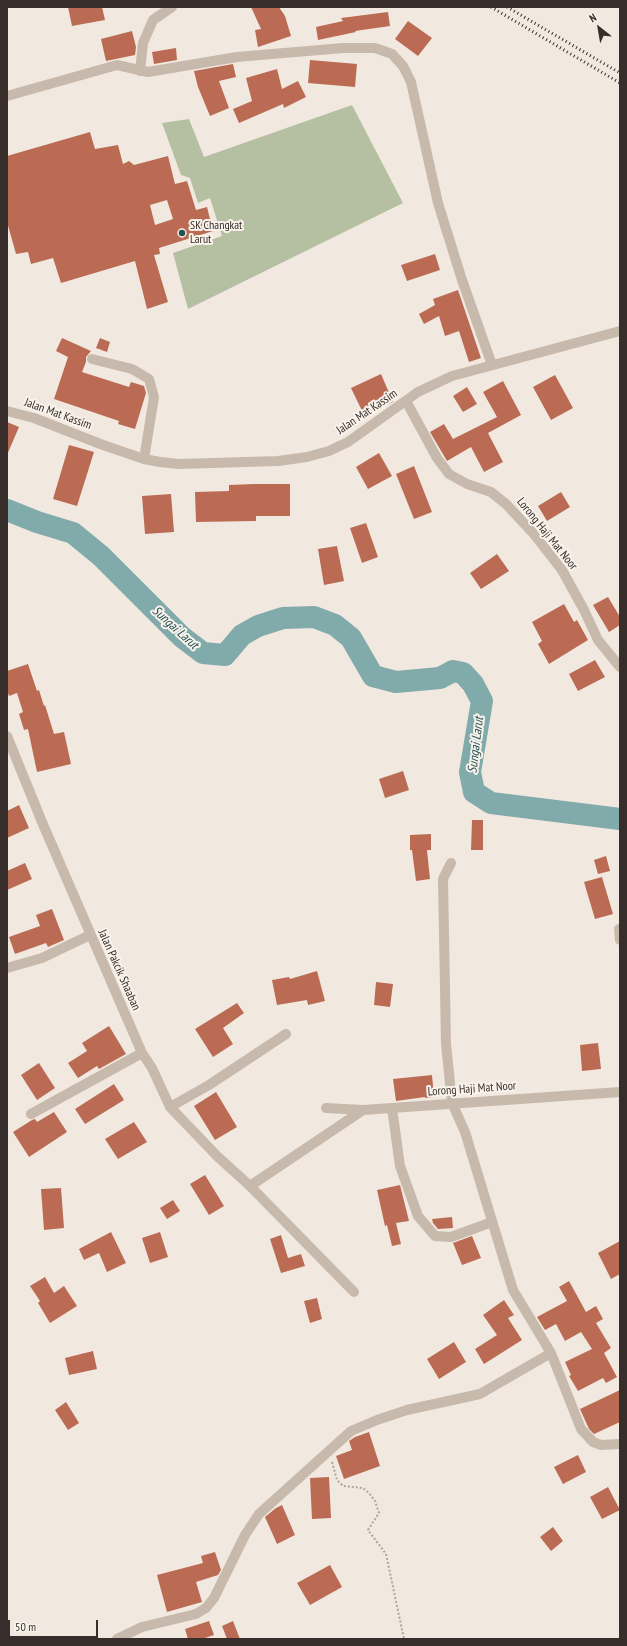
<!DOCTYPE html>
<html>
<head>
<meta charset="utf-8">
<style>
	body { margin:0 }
	#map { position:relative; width:627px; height:1646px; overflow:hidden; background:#f1e9e0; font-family:"PT Sans Narrow",sans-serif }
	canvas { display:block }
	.frame { position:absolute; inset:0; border:8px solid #372e2b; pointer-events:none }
	.north { position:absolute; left:579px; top:8px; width:40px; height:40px; -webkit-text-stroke:3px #f9f3ec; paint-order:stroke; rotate:329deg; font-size:11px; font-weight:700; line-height:16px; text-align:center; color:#372e2b }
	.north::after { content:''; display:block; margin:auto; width:14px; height:18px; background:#372e2b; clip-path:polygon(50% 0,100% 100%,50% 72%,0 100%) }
	.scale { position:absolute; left:8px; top:1620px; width:90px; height:18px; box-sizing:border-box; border:2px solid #372e2b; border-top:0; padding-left:5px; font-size:12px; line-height:14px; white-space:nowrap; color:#372e2b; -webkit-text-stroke:3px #f9f3ec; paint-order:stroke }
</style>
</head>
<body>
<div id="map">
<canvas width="627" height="1646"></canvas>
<div class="frame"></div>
<div class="north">N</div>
<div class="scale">50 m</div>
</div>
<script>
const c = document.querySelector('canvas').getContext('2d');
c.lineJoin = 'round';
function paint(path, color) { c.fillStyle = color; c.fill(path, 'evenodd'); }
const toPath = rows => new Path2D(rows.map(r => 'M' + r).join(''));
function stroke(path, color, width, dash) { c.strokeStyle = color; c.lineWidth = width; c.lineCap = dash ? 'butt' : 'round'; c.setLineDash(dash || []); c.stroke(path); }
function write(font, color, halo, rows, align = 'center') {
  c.font = font + ' "PT Sans Narrow",sans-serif'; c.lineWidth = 4; c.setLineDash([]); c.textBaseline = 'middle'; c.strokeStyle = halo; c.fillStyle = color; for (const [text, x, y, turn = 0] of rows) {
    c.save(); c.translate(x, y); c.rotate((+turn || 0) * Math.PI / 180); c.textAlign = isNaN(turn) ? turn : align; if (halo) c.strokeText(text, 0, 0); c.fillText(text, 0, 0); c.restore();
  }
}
paint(toPath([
	[352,105,403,203,188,309,173,253,222,236,210,198,198,203,190,178,181,175,162,123,189,119,204,157]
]), '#b5bfa1');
stroke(toPath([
	[7,510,37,522,73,533,101,556,182,637,203,653,225,655,242,635,258,626,283,618,314,617,335,625,351,638,373,676,396,682,440,678,453,671,463,673,473,684,482,701,470,772,474,792,491,803,620,819]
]), '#81aaab', 22);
paint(toPath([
	[68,7,102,7,105,20,72,26],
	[251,7,279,7,285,16,291,36,258,47,255,30,261,29],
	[388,12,390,26,355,31,356,32,318,40,316,27,343,21,341,18],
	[408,21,432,38,418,56,395,39],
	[132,31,136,47,135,55,106,61,101,39],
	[176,48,177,60,154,64,152,52],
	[310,60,357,64,355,87,308,83],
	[233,64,236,77,219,81,229,108,210,116,198,87,194,71],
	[277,69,282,89,298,81,306,97,284,108,283,104,239,123,233,109,252,101,246,78],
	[90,132,95,149,118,145,123,164,129,161,134,165,168,156,175,184,187,181,196,210,207,207,213,231,159,248,160,254,154,255,168,302,147,309,135,261,61,283,53,258,31,264,28,252,16,254,7,222,7,156],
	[167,200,173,219,155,225,150,205],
	[435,254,440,270,407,281,401,265],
	[458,290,481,358,469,362,459,331,445,336,439,316,424,324,419,314,435,305,433,299],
	[62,338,91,351,86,357,86,362,82,372,129,387,131,382,144,386,146,393,135,429,118,424,119,421,54,399,68,357,56,351],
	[100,338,110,342,107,352,96,348],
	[381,374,393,402,364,415,351,388],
	[555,375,573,408,551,420,533,387],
	[503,381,521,415,488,433,503,462,484,472,471,447,447,461,430,432,444,424,453,439,497,417,483,392],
	[467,387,477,404,463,412,453,396],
	[7,422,19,427,7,455],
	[69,445,94,452,77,506,53,499],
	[379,453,392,476,368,489,356,467],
	[414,466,432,512,414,519,396,474],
	[254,484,290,484,290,516,256,516,256,521,196,522,195,492,229,491,229,485],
	[561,492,570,507,547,521,538,506],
	[171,494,174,532,145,534,142,496],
	[366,523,378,557,362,563,350,528],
	[337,546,344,581,324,585,318,549],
	[497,554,509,571,481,589,470,573],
	[608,597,620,617,620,625,609,632,593,605],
	[564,604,574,622,577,620,588,640,549,664,538,644,542,641,532,622],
	[595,660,605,677,578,691,569,674],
	[28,664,37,691,39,690,44,706,45,705,54,734,64,732,71,764,37,772,28,729,24,730,19,714,23,712,17,693,9,696,7,690,7,671],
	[403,771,409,790,385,798,379,779],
	[19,805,29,828,7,838,7,811],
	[472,820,483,820,483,850,471,850],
	[431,834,431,850,427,850,430,879,416,881,412,850,410,850,410,835],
	[606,856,610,871,598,874,594,860],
	[25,863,32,879,7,890,7,871],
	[602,877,613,914,595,919,584,882],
	[52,909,64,940,48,947,46,943,15,954,9,937,40,926,36,915],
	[317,971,325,1001,308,1005,307,1000,277,1005,272,980,289,977,290,979],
	[376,982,393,984,390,1007,374,1005],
	[237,1003,244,1013,223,1028,233,1044,213,1057,195,1029],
	[109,1026,126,1054,99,1069,97,1066,78,1078,68,1063,87,1051,82,1043],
	[598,1043,601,1069,582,1071,580,1045],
	[39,1063,55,1088,37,1100,21,1075],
	[432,1075,434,1097,425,1098,425,1097,396,1101,393,1079],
	[114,1084,124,1100,85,1124,75,1109],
	[216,1092,237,1127,215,1140,194,1106],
	[54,1112,67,1132,29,1157,13,1132,32,1120,35,1119,37,1122],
	[134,1122,147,1142,118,1159,105,1139],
	[205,1175,224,1206,209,1215,190,1184],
	[400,1185,409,1221,396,1223,401,1244,392,1246,387,1225,385,1226,377,1190],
	[61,1188,64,1228,44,1230,41,1189],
	[173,1200,180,1211,167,1219,160,1208],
	[452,1217,453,1228,438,1229,433,1223,432,1219],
	[111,1232,126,1263,107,1272,99,1253,84,1260,79,1249],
	[160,1232,168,1257,150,1263,142,1238],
	[281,1235,288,1258,301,1254,305,1266,281,1273,270,1239],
	[472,1236,481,1258,462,1265,453,1243],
	[620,1241,620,1274,611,1279,598,1253],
	[45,1277,54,1293,64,1286,77,1306,50,1323,38,1303,40,1301,30,1286],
	[569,1281,586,1312,596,1306,603,1319,596,1323,611,1348,604,1353,617,1377,606,1383,603,1378,578,1391,569,1376,571,1375,565,1362,592,1349,581,1332,565,1341,556,1324,545,1330,537,1317,567,1301,559,1287],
	[317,1298,322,1319,310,1323,304,1301],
	[504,1300,514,1315,508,1318,522,1340,484,1364,475,1349,497,1335,483,1315],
	[454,1342,466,1362,439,1379,427,1359],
	[93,1351,97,1369,69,1375,65,1358],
	[620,1390,620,1422,594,1434,589,1429,580,1409],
	[66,1402,79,1423,68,1430,55,1410],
	[369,1432,380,1466,344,1479,336,1456,352,1450,349,1441,355,1437],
	[578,1455,586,1472,563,1484,554,1467],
	[329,1477,331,1518,312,1519,310,1478],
	[608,1487,620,1510,602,1519,590,1497],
	[282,1505,295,1535,277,1544,265,1517,276,1508],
	[553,1527,563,1541,551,1551,540,1537],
	[215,1552,221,1570,218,1575,196,1582,202,1602,167,1612,157,1575,203,1563,201,1556],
	[330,1565,342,1587,310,1605,297,1583],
	[209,1621,214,1635,202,1639,188,1639,185,1629],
	[233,1621,240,1639,227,1639,222,1626]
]), '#bb6b54');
stroke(toPath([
	[332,1462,337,1480,343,1486,363,1488,369,1493,375,1501,379,1513,368,1530,386,1554,404,1639]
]), '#b4a397', 2, [2, 2]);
stroke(toPath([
	[140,71,143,43,153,20,172,7],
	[7,96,117,65,148,72,237,57,343,48,375,48,392,54,403,66,411,82,438,203,462,280,492,365],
	[92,359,132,369,149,379,154,397,144,459],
	[406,401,437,458,449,474,467,484,491,492,506,504,533,533,562,570,584,610,598,640,620,667],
	[7,411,34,418,103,445,144,459,160,462,179,464,278,461,307,457,329,451,348,442,418,392,452,376,620,331],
	[7,736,42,822,142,1053,152,1068,170,1107,217,1156,250,1186,354,1292],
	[451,863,443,879,446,1044,452,1103,465,1132,513,1290,551,1353,581,1429,593,1442,601,1445,620,1444],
	[619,929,620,940],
	[7,968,42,958,90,935],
	[170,1107,209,1085,286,1034],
	[326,1108,363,1110,620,1092],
	[392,1108,400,1166,418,1216,435,1236,451,1237,492,1222],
	[31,1114,142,1053],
	[250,1186,363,1110],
	[117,1639,142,1627,196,1614,206,1608,214,1598,245,1535,259,1514,351,1431,377,1420,407,1410,480,1394,551,1353]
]), '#c8b9ad', 10);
stroke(toPath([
	[491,7,620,83],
	[507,7,620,73]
]), '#372e2b', 3, [1, 3]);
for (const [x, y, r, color] of [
	[182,233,4,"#245255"]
]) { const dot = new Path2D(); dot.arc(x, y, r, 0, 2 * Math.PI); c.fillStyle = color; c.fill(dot); stroke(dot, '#f9f3ec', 1.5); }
write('12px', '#372e2b', '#f9f3ec', [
	["SK Changkat",190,226],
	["Larut",190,240]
], 'left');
write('12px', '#372e2b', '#f9f3ec', [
	["Jalan Mat Kassim",367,412,-34],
	["Jalan Mat Kassim",58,414,20],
	["Lorong Haji Mat Noor",547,534,51],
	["Jalan Pakcik Shaaban",119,970,66],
	["Lorong Haji Mat Noor",472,1089,-4]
]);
write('italic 13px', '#245255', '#f9f3ec', [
	["Sungai Larut",175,628,42],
	["Sungai Larut",476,745,-83]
]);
</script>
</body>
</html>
